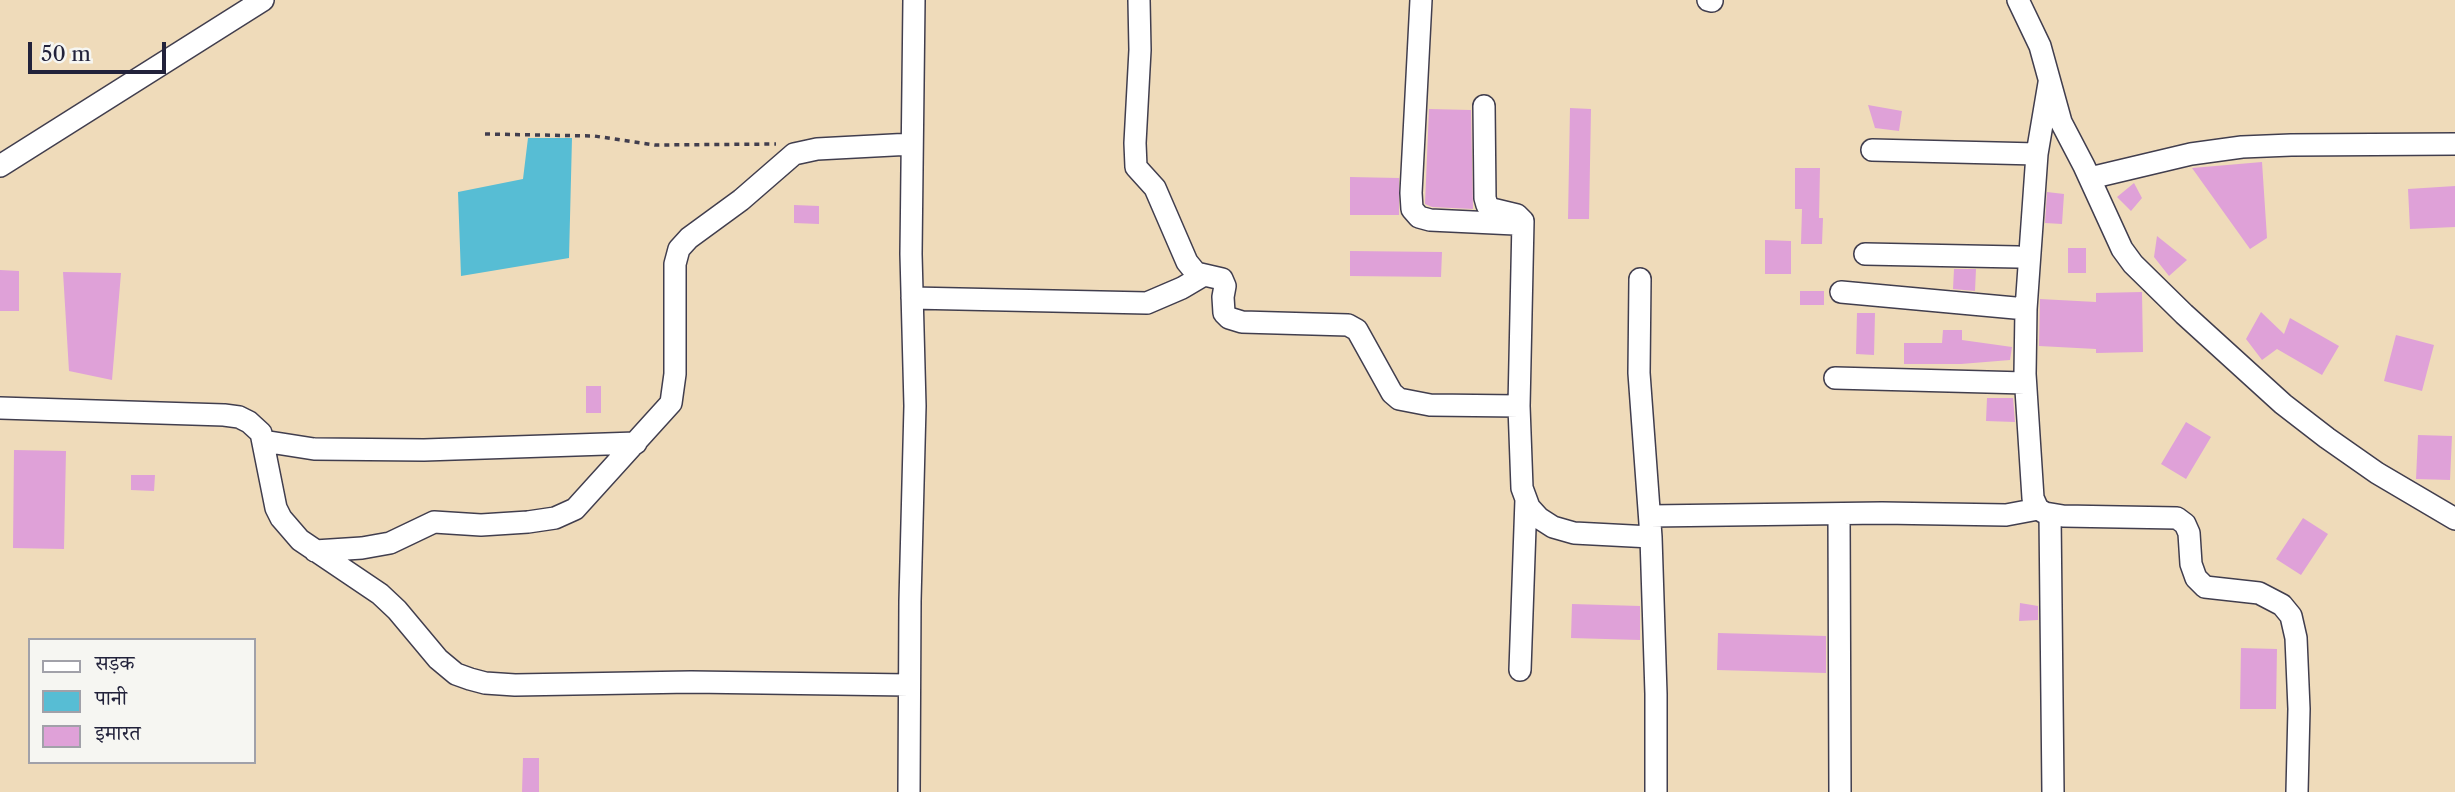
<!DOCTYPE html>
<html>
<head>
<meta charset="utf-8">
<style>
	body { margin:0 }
	#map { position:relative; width:2455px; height:792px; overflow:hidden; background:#efdbba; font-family:"Libre Caslon Text","Noto Serif Devanagari",serif }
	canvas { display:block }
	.legend { position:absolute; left:28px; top:638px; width:228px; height:126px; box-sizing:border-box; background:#f6f6f2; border:2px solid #a1a1a9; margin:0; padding:9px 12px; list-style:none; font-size:21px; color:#22223b }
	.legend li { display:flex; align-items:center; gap:14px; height:35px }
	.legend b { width:35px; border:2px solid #a1a1a9 }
	.scale { position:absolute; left:28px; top:42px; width:138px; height:32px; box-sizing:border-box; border:4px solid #22223b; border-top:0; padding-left:9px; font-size:21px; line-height:24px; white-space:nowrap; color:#22223b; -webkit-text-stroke:5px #f6f6f2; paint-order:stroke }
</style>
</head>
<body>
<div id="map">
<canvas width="2455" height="792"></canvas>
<ul class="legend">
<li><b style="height:9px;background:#fff"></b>सड़क</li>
<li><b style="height:19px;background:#57bdd4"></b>पानी</li>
<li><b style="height:19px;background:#dfa1d8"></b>इमारत</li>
</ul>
<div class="scale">50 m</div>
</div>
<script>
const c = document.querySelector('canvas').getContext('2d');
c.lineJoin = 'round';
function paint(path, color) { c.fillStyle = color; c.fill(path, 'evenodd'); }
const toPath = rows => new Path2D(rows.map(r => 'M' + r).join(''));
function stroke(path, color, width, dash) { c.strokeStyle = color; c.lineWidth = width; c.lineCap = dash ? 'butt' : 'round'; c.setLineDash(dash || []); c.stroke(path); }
paint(toPath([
	[528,138,572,138,569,258,461,276,458,192,523,179]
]), '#57bdd4');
paint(toPath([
	[1868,105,1902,111,1899,131,1875,128],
	[1570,108,1591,109,1589,219,1568,219],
	[1429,109,1471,110,1473,209,1432,207,1425,204],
	[2262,162,2267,238,2250,249,2192,168],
	[1795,168,1820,168,1819,218,1823,218,1822,244,1801,244,1802,209,1795,209],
	[1350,177,1399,178,1399,215,1350,215],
	[2134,183,2142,198,2131,211,2117,197],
	[2455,186,2455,227,2410,229,2408,189],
	[2047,192,2064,194,2062,224,2045,223],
	[794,205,819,206,819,224,794,223],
	[2157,236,2187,260,2169,276,2154,257],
	[1765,240,1791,241,1791,274,1765,274],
	[2068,248,2086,248,2086,273,2068,273],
	[1350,251,1442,252,1441,277,1350,276],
	[1954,269,1976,269,1975,291,1953,289],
	[0,270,19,271,19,311,0,311],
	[63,272,121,273,112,380,69,371],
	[1800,291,1824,291,1824,305,1800,305],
	[2142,292,2143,352,2096,353,2096,349,2039,346,2040,299,2096,302,2096,293],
	[2261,312,2284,334,2290,318,2339,346,2322,375,2277,349,2262,360,2246,339],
	[1857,313,1875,313,1874,355,1856,354],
	[1943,330,1962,330,1962,340,2012,347,2010,360,1961,364,1904,364,1904,343,1942,343],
	[2396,335,2434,345,2422,391,2384,381],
	[586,386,601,386,601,413,586,413],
	[1987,398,2013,398,2015,422,1986,421],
	[2186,422,2211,437,2186,479,2161,464],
	[2418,435,2452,436,2450,480,2416,479],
	[14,450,66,451,64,549,13,548],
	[131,475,155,475,154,491,131,490],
	[2303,518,2328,534,2301,575,2276,559],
	[2020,603,2038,606,2038,620,2019,621],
	[1572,604,1640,606,1640,640,1571,638],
	[1718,633,1826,636,1826,673,1717,670],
	[2241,648,2277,649,2276,709,2240,709],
	[523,758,539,758,539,792,522,792]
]), '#dfa1d8');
const street = toPath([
	[1139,0,1140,50,1135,143,1136,167,1155,188,1187,262,1196,273,1222,279,1225,286,1223,297,1224,313,1229,318,1242,322,1348,325,1357,330,1392,393,1399,399,1430,405,1519,406],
	[1421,0,1411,193,1412,209,1419,217,1430,220,1515,224],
	[1708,0,1712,1],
	[2018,0,2040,46,2061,122,2084,166,2122,249,2133,264,2184,314,2283,404,2327,438,2377,473,2455,519],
	[2049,83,2037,154,2026,309,2025,374,2033,498,2038,509,2045,513,2063,516,2177,518,2185,524,2189,533,2191,564,2196,578,2205,587,2259,593,2282,605,2291,616,2296,638,2299,709,2297,792],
	[1484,106,1485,198,1487,205,1492,209,1517,215,1523,221,1519,406,1522,488,1529,507,1539,518,1553,527,1574,533,1651,537],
	[1872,150,2037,154],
	[0,166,263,0],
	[2090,178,2191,154,2242,147,2291,145,2455,144],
	[1865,254,2018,257],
	[1640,279,1639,373,1651,537,1656,694,1656,792],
	[1841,292,2026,309],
	[912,298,1147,303,1182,288,1204,275],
	[1835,378,2025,383],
	[0,408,224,415,239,417,249,422,261,433,276,508,281,518,300,540,380,594,397,610,438,659,456,674,470,679,485,683,515,685,691,682,909,685],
	[263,441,314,449,424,450,636,443],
	[1839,514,1840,792],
	[2050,514,2053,792],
	[1650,516,1882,513,2006,515,2038,509],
	[315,551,362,548,390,543,434,522,481,525,528,522,555,518,575,509,671,403,675,374,675,264,679,249,689,238,741,200,794,154,817,149,912,144],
	[1520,670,1526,499],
	[909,792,910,601,915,406,911,254,914,0]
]);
stroke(street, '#413e4e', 24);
stroke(toPath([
	[485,134,594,136,655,145,776,144]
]), '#413e4e', 3.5, [5, 5]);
stroke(street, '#fff', 21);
</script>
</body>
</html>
